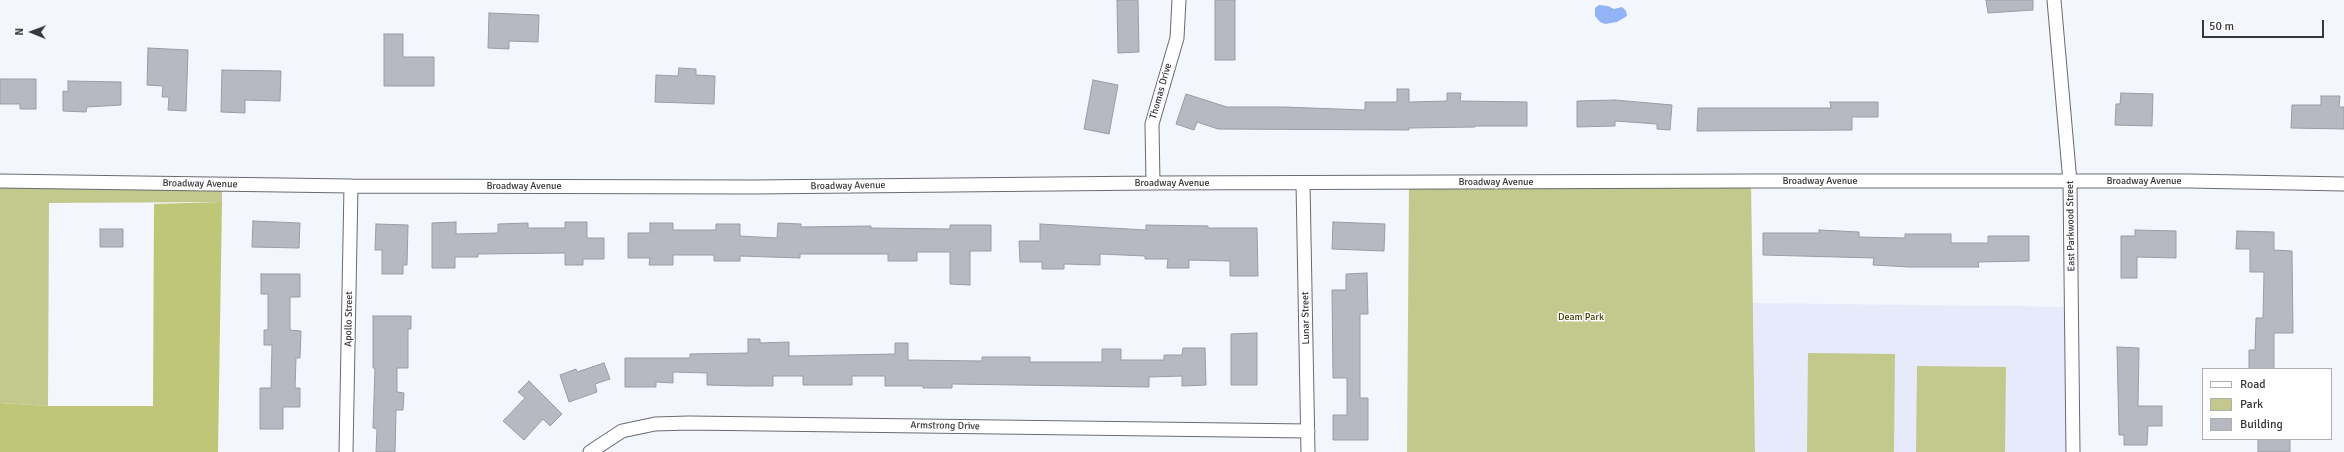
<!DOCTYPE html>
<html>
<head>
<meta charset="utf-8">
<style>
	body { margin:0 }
	#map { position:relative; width:2344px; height:452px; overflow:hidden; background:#f4f6fd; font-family:Signika,sans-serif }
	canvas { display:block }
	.legend { position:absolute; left:2202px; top:368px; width:130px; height:72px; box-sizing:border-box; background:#fff; border:1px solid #afafb1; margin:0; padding:5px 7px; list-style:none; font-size:12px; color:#37373b }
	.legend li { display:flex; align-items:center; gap:8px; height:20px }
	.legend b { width:20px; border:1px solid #afafb1 }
	.north { position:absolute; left:12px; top:12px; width:40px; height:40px; -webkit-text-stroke:3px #fff; paint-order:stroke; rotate:271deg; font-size:11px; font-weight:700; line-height:16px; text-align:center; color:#37373b }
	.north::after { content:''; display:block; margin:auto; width:14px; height:18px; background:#37373b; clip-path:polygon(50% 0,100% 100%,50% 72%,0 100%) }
	.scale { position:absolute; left:2202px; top:20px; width:122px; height:18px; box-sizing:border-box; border:2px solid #37373b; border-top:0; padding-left:5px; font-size:12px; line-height:14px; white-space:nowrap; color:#37373b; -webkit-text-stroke:3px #fff; paint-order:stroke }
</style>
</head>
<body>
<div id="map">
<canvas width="2344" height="452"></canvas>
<ul class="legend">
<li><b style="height:5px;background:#fff"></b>Road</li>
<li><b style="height:11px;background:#c3c98c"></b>Park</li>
<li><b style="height:11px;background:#b7b9c2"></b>Building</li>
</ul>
<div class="north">N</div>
<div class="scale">50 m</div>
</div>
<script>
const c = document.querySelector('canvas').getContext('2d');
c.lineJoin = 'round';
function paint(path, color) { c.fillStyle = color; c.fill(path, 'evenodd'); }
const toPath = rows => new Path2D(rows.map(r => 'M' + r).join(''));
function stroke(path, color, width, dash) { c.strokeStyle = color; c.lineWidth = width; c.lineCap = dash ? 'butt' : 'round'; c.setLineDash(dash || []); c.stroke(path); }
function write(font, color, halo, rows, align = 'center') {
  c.font = font + ' Signika,sans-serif'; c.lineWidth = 3; c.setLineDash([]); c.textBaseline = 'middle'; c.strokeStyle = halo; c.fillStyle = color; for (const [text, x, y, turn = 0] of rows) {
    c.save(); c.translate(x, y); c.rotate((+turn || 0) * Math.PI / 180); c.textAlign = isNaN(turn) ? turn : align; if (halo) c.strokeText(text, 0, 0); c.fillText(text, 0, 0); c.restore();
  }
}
paint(toPath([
	[1753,303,2073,307,2073,452,1755,452]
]), '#e6eafb');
paint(toPath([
	[0,181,222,184,222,202,49,203,48,406,0,403],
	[1751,181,1755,452,1407,452,1409,183],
	[1808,353,1895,354,1894,452,1807,452],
	[1917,366,2006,367,2005,452,1916,452]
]), '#c3c98c');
paint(toPath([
	[222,202,218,452,0,452,0,403,48,406,153,406,154,204]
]), '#bfc677');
paint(toPath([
	[1599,5,1608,6,1614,9,1622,7,1626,11,1627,16,1617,22,1605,24,1600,22,1595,16,1595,8]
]), '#92b3f6');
const building = toPath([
	[1117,0,1138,0,1139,52,1118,53,1117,0],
	[1215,0,1235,0,1235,60,1215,60,1215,0],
	[1986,0,2033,0,2033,10,1988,13,1986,0],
	[489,13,539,15,538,42,509,41,509,49,488,48,489,13],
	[384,34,403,34,403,57,434,57,434,86,384,86,384,34],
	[148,48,188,50,186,111,168,110,169,97,162,97,163,86,147,85,148,48],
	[679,68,696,69,696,75,715,76,714,104,655,102,656,75,678,76,679,68],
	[222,70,281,71,280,101,245,100,245,113,221,112,222,70],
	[0,79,36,79,36,109,20,109,20,104,0,104,0,79],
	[1093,80,1118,85,1109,134,1084,129,1093,80],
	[68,81,121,82,121,105,87,107,86,112,63,111,63,91,68,92,68,81],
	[1397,89,1409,89,1409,102,1447,101,1447,93,1461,93,1460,101,1527,102,1527,126,1475,126,1475,127,1409,128,1409,130,1218,129,1197,122,1194,130,1176,124,1186,94,1227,107,1284,107,1365,110,1365,102,1397,102,1397,89],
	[2121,93,2153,94,2152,126,2115,125,2116,104,2120,104,2121,93],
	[2321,96,2340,96,2339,107,2344,107,2344,129,2291,128,2292,105,2321,105,2321,96],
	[1615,100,1672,105,1670,130,1657,129,1657,124,1615,121,1615,126,1577,127,1577,101,1615,100],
	[1830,102,1878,102,1878,117,1852,117,1852,130,1697,131,1698,108,1831,108,1830,102],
	[253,221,300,223,299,248,252,247,253,221],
	[456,222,456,234,498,233,498,224,528,223,528,228,565,228,565,222,587,222,587,238,604,238,604,259,583,259,583,265,565,265,565,253,478,254,478,257,455,257,455,268,432,268,432,223,456,222],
	[1333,222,1385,224,1384,251,1332,249,1333,222],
	[650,223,673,223,673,230,716,230,716,224,740,224,740,236,777,238,778,223,801,224,801,227,871,226,871,228,950,229,950,225,991,225,991,251,970,251,970,285,950,284,950,252,917,252,917,261,888,261,888,254,800,254,800,258,740,256,740,261,714,261,714,255,673,255,673,265,649,265,650,258,628,258,628,233,650,233,650,223],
	[376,224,408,225,407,265,403,265,403,274,382,274,382,250,375,250,376,224],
	[1040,224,1146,230,1146,225,1208,226,1208,228,1257,228,1258,276,1230,276,1230,261,1189,260,1189,268,1167,268,1168,259,1145,259,1145,256,1100,254,1100,265,1064,264,1064,269,1042,269,1042,262,1020,262,1019,241,1040,241,1040,224],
	[100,229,123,229,123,247,100,247,100,229],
	[1819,230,1859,232,1859,237,1905,238,1905,234,1951,234,1951,243,1988,243,1988,236,2029,236,2029,261,1978,262,1979,267,1909,267,1873,265,1874,258,1763,255,1763,233,1819,233,1819,230],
	[2135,230,2176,231,2176,258,2137,257,2137,278,2121,278,2121,236,2135,236,2135,230],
	[2237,231,2274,232,2274,250,2292,251,2293,333,2274,333,2274,369,2249,369,2249,350,2255,350,2256,318,2263,318,2264,272,2250,272,2250,249,2236,249,2237,231],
	[1367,273,1368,314,1360,314,1360,398,1368,398,1368,440,1333,440,1333,415,1347,415,1347,378,1333,378,1332,290,1346,290,1346,274,1367,273],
	[261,274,300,274,300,297,290,297,290,330,301,331,300,358,296,358,295,388,300,388,300,407,283,407,283,429,260,429,260,388,271,388,272,345,264,345,264,330,268,330,268,294,261,294,261,274],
	[373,316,411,316,411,329,408,329,408,368,397,368,397,392,404,393,403,410,396,410,395,452,376,452,377,429,373,428,375,368,373,368,373,316],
	[1257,333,1257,385,1231,385,1231,334,1257,333],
	[748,339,760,339,760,343,789,342,789,356,895,354,895,343,908,343,908,360,982,361,982,357,1030,357,1030,362,1102,362,1102,349,1121,349,1121,360,1164,360,1164,355,1182,355,1183,348,1205,348,1206,385,1182,386,1182,376,1149,377,1149,387,952,384,952,388,923,388,923,386,885,386,885,376,852,376,852,385,803,385,803,376,773,376,773,386,748,386,707,385,707,373,673,372,673,383,656,382,656,387,625,387,625,358,690,358,690,354,748,353,748,339],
	[2117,347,2139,348,2138,406,2162,406,2162,426,2148,426,2147,445,2124,445,2124,435,2119,435,2117,347],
	[604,363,610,379,595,384,597,392,569,402,560,375,576,369,577,372,604,363],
	[529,381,562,414,550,426,543,419,524,440,503,421,525,398,518,392,529,381],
	[2258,439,2290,439,2290,452,2258,452,2258,439]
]);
paint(building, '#b7b9c2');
stroke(building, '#9a9ca5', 1);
const street = toPath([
	[2054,0,2070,182,2073,452],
	[0,181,351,186,754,187,1153,183,1751,181,2189,181,2344,184],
	[1153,183,1152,124,1177,38,1179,0],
	[1303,183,1308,452],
	[346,452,351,186],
	[590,452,622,431,655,424,689,423,1308,431]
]);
stroke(street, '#696b72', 15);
stroke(street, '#fff', 13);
write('10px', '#37373b', '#fff', [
	["Thomas Drive",1161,91,-74],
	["Broadway Avenue",1820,181],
	["Broadway Avenue",2144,181],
	["Broadway Avenue",1496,182],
	["Broadway Avenue",1172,183],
	["Broadway Avenue",200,184,1],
	["Broadway Avenue",524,186],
	["Broadway Avenue",848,186,-1],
	["East Parkwood Street",2071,226,-91],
	["Lunar Street",1306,318,-91],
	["Apollo Street",349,319,-89],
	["Armstrong Drive",945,426,1]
]);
write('10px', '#3c3f00', '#fff', [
	["Deam Park",1581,317]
]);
</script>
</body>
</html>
